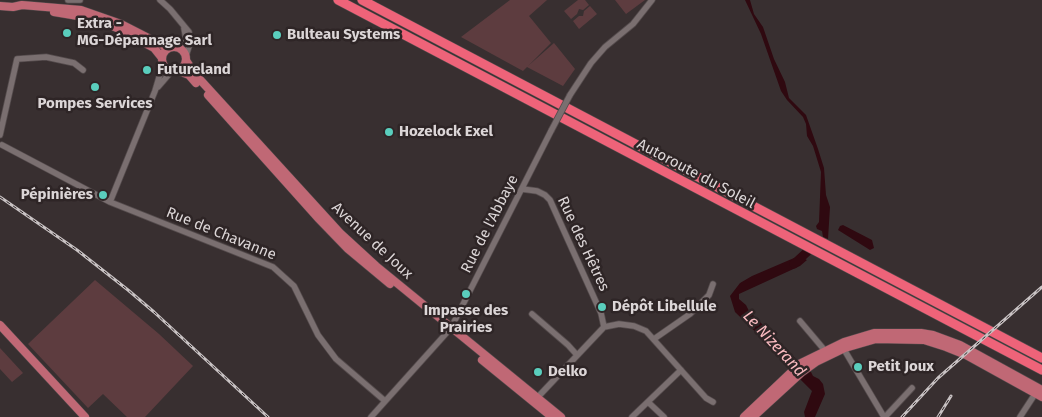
<!DOCTYPE html>
<html>
<head>
<meta charset="utf-8">
<style>
	body { margin:0 }
	canvas { display:block; background:#382f30 }
</style>
</head>
<body>
<canvas width="1042" height="417"></canvas>
<script>
const c = document.querySelector('canvas').getContext('2d');
c.lineJoin = 'round';
function paint(path, color) { c.fillStyle = color; c.fill(path, 'evenodd'); }
const toPath = rows => new Path2D(rows.map(r => 'M' + r).join(''));
function stroke(path, color, width, dash) { c.strokeStyle = color; c.lineWidth = width; c.lineCap = dash ? 'butt' : 'round'; c.setLineDash(dash || []); c.stroke(path); }
function write(font, color, halo, rows, align = 'center') {
  c.font = font + ' "Fira Sans",sans-serif'; c.lineWidth = 5; c.setLineDash([]); c.textBaseline = 'middle'; c.strokeStyle = halo; c.fillStyle = color; for (const [text, x, y, turn = 0] of rows) {
    c.save(); c.translate(x, y); c.rotate((+turn || 0) * Math.PI / 180); c.textAlign = isNaN(turn) ? turn : align; if (halo) c.strokeText(text, 0, 0); c.fillText(text, 0, 0); c.restore();
  }
}
paint(toPath([
	[510,0,547,0,529,16,551,43,528,66,554,43,575,69,563,86,527,67,523,71,461,37],
	[578,0,585,0,589,5,583,10,579,9,577,14,571,19,564,11],
	[615,0,645,0,626,14],
	[590,6,597,14,579,29,573,21,579,16,583,16,584,11],
	[95,280,159,334,193,366,145,417,127,417,103,394,88,408,28,344],
	[0,348,23,373,12,382,0,369]
]), '#5d3c3f');
paint(toPath([
	[745,0,750,0,754,14,763,27,774,59,785,82,789,98,806,115,818,149,824,168,826,195,830,207,828,239,823,237,822,231,817,229,816,226,819,222,821,172,813,146,807,136,806,124,803,117,787,100,781,91,761,34],
	[843,225,872,240,874,248,870,250,838,230,840,226],
	[801,257,807,260,800,266,739,294,739,299,746,305,749,311,767,329,782,347,776,352,735,312,730,296,740,283,752,276,794,258],
	[805,370,811,372,813,376,819,379,823,384,825,394,815,417,805,417,804,412,812,391,798,377]
]), '#2f0910');
stroke(toPath([
	[794,264,807,252],
	[772,342,802,371]
]), '#2f0910', 9);
const minor = toPath([
	[68,0,80,0],
	[160,0,170,9,189,32,190,43,186,56],
	[177,47,184,43,186,39,184,28],
	[158,87,171,72],
	[570,95,591,63,605,47,633,24,652,0],
	[0,135,17,59,46,57,74,63,83,70],
	[2,145,110,202,273,267,294,286,318,335,336,359,385,401],
	[522,189,537,191,545,195,550,200,601,313,604,327],
	[110,202,155,91,163,64],
	[532,314,568,345,577,355],
	[800,321,827,353],
	[654,339,690,314,709,295,713,284],
	[842,346,884,417],
	[536,399,604,327,619,324,634,326,646,331,706,398,713,402],
	[648,402,664,417],
	[371,417,451,328,551,131],
	[632,417,681,370],
	[885,417,912,388],
	[1020,417,1037,391]
]);
const major = toPath([
	[0,6,13,7,22,5,81,10,121,24,168,48],
	[54,12,96,19,117,28,154,48,162,58],
	'162 59a12 12 0 1 1 24 0a12 12 0 1 1-24 0Z',
	[187,62,194,73,340,233,376,266,561,417],
	[179,71,189,75,196,83],
	[208,95,319,219,348,249,390,284],
	[0,325,85,417],
	[482,360,552,417],
	[744,417,801,363,844,342,874,333,921,333,933,335,960,345,1042,390],
	[753,417,802,372,816,362,845,348,876,339,924,340,946,347,966,355,1042,397]
]);
const highway = toPath([
	[338,0,1042,370],
	[362,0,1042,358]
]);
stroke(minor, '#554c4d', 7);
stroke(major, '#554c4d', 9);
stroke(highway, '#554c4d', 10);
stroke(minor, '#7a6f70', 5.5);
stroke(major, '#c06875', 8);
stroke(highway, '#ee6379', 9);
const rail = toPath([
	[0,197,77,250,128,290,154,312,268,417],
	[902,417,938,378,1042,287],
	[938,417,951,396]
]);
stroke(rail, '#c9c3c4', 3);
stroke(rail, '#2e2526', 1, [4]);
const minorBridge = toPath([
	[551,131,570,95]
]);
stroke(minorBridge, '#554c4d', 7, []);
stroke(minorBridge, '#7a6f70', 5.5);
for (const [x, y, r, color] of [
	[67,33,5,"#5acebd"],
	[277,35,5,"#5acebd"],
	[147,70,5,"#5acebd"],
	[95,87,5,"#5acebd"],
	[389,132,5,"#5acebd"],
	[103,195,5,"#5acebd"],
	[466,294,5,"#5acebd"],
	[602,307,5,"#5acebd"],
	[858,367,5,"#5acebd"],
	[538,372,5,"#5acebd"]
]) { const dot = new Path2D(); dot.arc(x, y, r, 0, 2 * Math.PI); c.fillStyle = color; c.fill(dot); stroke(dot, '#2e2526', 2); }
write('bold 15px', '#dcd6d7', '#2e2526', [
	["Extra -",77,24],
	["MG-Dépannage Sarl",77,41],
	["Bulteau Systems",287,35],
	["Futureland",157,70],
	["Pompes Services",95,104,"center"],
	["Hozelock Exel",399,132],
	["Pépinières",93,195,"right"],
	["Dépôt Libellule",612,307],
	["Impasse des",466,311,"center"],
	["Prairies",466,328,"center"],
	["Petit Joux",868,367],
	["Delko",548,372]
], 'left');
write('15px', '#dcd6d7', '#2e2526', [
	["Autoroute du Soleil",696,174,28],
	["Rue de l'Abbaye",490,224,-63],
	["Rue de Chavanne",221,234,22],
	["Avenue de Joux",372,241,43],
	["Rue des Hêtres",583,244,65]
]);
write('italic 16px', '#fabbc0', '#2e2526', [
	["Le Nizerand",774,344,47]
]);
</script>
</body>
</html>
